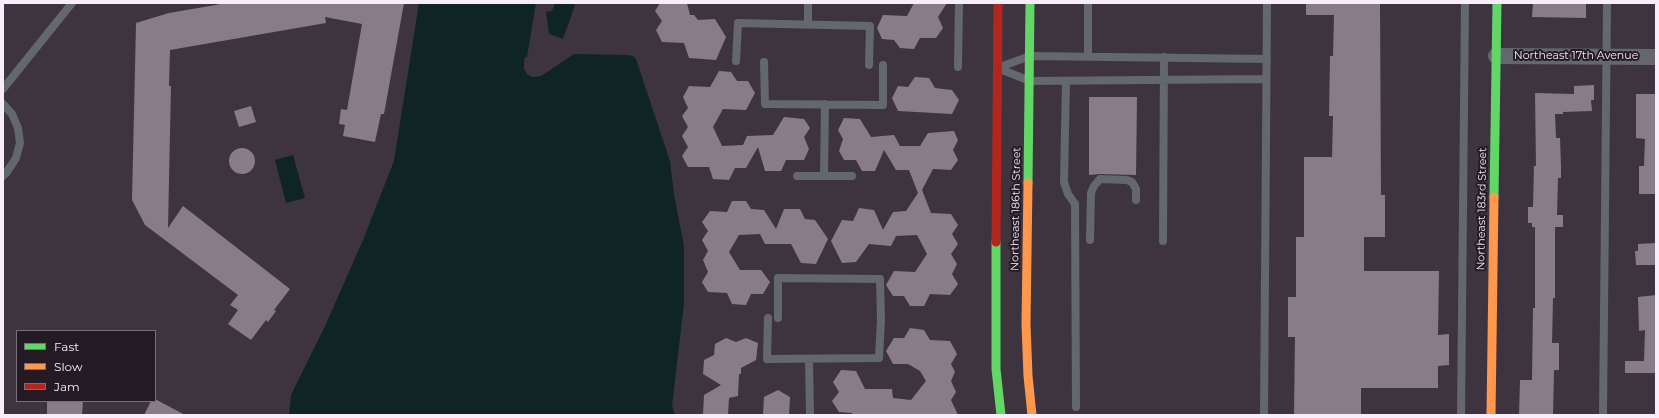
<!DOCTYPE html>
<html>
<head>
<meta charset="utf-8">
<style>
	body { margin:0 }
	#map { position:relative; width:1659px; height:418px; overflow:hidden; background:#3e343f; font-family:Montserrat,sans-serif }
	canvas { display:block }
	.frame { position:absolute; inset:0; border:4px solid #f8edfa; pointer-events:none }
	.legend { position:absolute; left:16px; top:330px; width:140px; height:72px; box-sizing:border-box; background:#231a24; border:1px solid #786e7a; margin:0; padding:5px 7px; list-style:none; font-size:12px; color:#f8edfa }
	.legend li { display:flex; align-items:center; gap:8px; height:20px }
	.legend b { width:20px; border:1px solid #786e7a }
</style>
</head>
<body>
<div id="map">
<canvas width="1659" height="418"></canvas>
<div class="frame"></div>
<ul class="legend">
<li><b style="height:5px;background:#63d668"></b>Fast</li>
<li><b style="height:5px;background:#ff974d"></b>Slow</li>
<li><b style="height:5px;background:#b3261e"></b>Jam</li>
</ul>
</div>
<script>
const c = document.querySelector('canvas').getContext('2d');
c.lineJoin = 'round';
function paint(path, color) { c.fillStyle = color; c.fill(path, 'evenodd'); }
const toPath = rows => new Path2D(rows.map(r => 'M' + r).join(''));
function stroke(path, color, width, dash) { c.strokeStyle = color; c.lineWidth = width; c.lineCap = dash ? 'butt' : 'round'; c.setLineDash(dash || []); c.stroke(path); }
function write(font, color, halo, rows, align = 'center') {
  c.font = font + ' Montserrat,sans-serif'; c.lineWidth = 4; c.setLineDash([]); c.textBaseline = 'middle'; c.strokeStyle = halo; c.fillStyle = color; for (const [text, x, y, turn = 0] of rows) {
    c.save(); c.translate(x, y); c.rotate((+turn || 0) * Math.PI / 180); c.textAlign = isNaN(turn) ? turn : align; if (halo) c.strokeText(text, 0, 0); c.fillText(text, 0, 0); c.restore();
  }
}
paint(toPath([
	[419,3,536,3,527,57,525,57,524,61,524,68,527,74,532,77,541,76,574,54,628,55,633,56,636,59,670,161,674,194,684,246,684,303,672,406,675,415,289,415,291,395,326,324,363,240,394,161],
	[555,3,569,3,575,5,563,39,549,34,546,12,552,11],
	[293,155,305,198,286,203,275,160]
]), '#0f2425');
paint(toPath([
	[227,3,404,3,384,114,381,114,375,142,343,136,345,125,339,124,341,109,347,110,362,24,325,17,326,23,170,50,169,86,171,86,168,228,183,206,290,289,274,310,276,311,268,322,266,320,251,340,228,324,238,310,230,305,238,295,145,225,132,200,136,23,169,13],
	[660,3,687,3,690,15,694,15,698,20,715,19,726,37,716,60,689,58,684,43,662,42,656,30,662,21,655,11],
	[914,3,947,3,938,17,943,28,936,38,920,38,914,49,900,48,894,40,882,39,877,28,883,15,907,16],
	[1306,3,1380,3,1381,195,1385,195,1385,237,1364,237,1364,271,1439,271,1438,335,1449,334,1449,365,1438,366,1438,388,1361,388,1361,415,1294,415,1295,337,1288,337,1288,297,1296,297,1296,237,1304,237,1304,157,1332,157,1333,116,1329,116,1330,56,1333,56,1334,15,1306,15],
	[1533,3,1586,3,1586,18,1532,17],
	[719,71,731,72,737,81,748,81,755,93,746,110,723,109,713,127,722,146,743,145,747,136,773,135,784,117,804,119,810,128,804,137,809,149,804,160,786,160,781,171,765,171,758,147,746,168,735,168,729,180,713,179,709,167,688,167,682,156,688,147,682,136,688,127,682,116,688,108,683,97,689,86,710,87],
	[915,77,929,78,935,88,952,90,959,100,952,114,898,111,892,98,898,86,908,87],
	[1594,85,1594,100,1591,100,1592,111,1563,112,1563,114,1555,114,1556,138,1560,138,1561,166,1561,178,1558,178,1557,215,1563,215,1563,227,1555,227,1555,298,1553,298,1552,343,1559,343,1559,370,1554,370,1553,415,1519,415,1520,380,1532,380,1533,308,1535,308,1535,227,1532,227,1532,223,1528,223,1528,207,1533,207,1534,166,1536,166,1535,93,1574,94,1574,86],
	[1636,94,1656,94,1656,194,1639,194,1639,166,1644,166,1645,139,1636,138],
	[1089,97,1137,97,1136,175,1100,174,1089,175],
	[251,106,256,122,239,127,234,111],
	[844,118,860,119,871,137,894,135,900,146,920,146,928,133,954,131,958,140,953,150,958,160,951,170,933,169,922,190,931,213,951,214,958,225,952,234,958,244,951,254,957,264,952,274,958,284,950,295,930,294,924,306,910,306,904,296,893,296,886,285,894,271,915,272,927,254,917,235,896,236,891,246,869,244,856,262,842,263,831,241,842,220,853,221,859,208,874,210,883,230,893,212,906,211,918,193,909,170,896,170,884,150,875,171,862,171,856,160,844,160,839,151,843,139,838,130],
	'229 161a13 13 0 1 1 26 0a13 13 0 1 1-26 0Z',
	[732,201,746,201,751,209,764,210,776,229,784,209,800,209,805,219,815,220,828,239,816,264,801,263,791,244,765,244,760,234,739,235,729,252,740,270,761,270,770,282,763,294,751,294,746,305,732,304,727,293,708,292,702,282,708,272,703,260,708,251,702,240,708,231,702,222,710,211,727,212],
	[1656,243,1656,265,1636,265,1635,251,1638,251,1638,244],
	[1656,295,1656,373,1625,373,1625,361,1644,361,1645,330,1639,331,1638,297],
	[910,328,924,330,930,340,950,341,957,354,951,364,955,372,951,381,956,392,951,400,958,415,853,415,852,413,839,412,832,401,839,392,833,382,841,370,856,371,865,389,892,389,893,398,911,400,926,381,920,371,908,364,893,364,886,351,894,338,904,338],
	[726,338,736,342,746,338,758,343,756,360,741,368,741,374,739,374,738,396,729,398,728,415,703,415,704,395,721,385,703,374,704,360,714,355,715,344],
	[778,390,790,397,789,415,763,415,764,397],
	[155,399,185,415,144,415,151,401,155,401],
	[47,401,83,401,82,415,47,415]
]), '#887c88');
stroke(toPath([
	[808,3,808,24],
	[1088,56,1088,3],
	[736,61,738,23,870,26,869,65],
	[764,62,765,104,883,105,883,65],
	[958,67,959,3],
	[1000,67,1030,56,1267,59],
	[1000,69,1030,81,1266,79],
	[1066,81,1064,182,1068,194,1075,204,1076,407],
	[3,89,72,3],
	[3,104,12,114,18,128,20,143,16,158,7,172,3,176],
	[797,176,852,176],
	[824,176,825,104],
	[1090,240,1091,193,1094,186,1100,179,1127,180,1132,182,1136,189,1136,200],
	[1163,241,1164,57],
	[768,318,767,359,879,358,881,319,880,279,778,278,778,318],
	[809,359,810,415],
	[1264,415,1267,3],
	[1461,415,1465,3],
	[1603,415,1607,3]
]), '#63686c', 8);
stroke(toPath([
	[1496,56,1656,57]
]), '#63686c', 16);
stroke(toPath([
	[1028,183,1030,3],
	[1494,197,1497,3],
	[996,242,996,369,1001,415]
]), '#63d668', 9);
stroke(toPath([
	[1028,183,1026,324,1028,376,1032,415],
	[1491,415,1494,197]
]), '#ff974d', 9);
stroke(toPath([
	[996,242,998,3]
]), '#b3261e', 9);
write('11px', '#f8edfa', '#231a24', [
	["Northeast 17th Avenue",1576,56],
	["Northeast 186th Street",1016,209,-89],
	["Northeast 183rd Street",1482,209,-89]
]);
</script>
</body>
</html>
